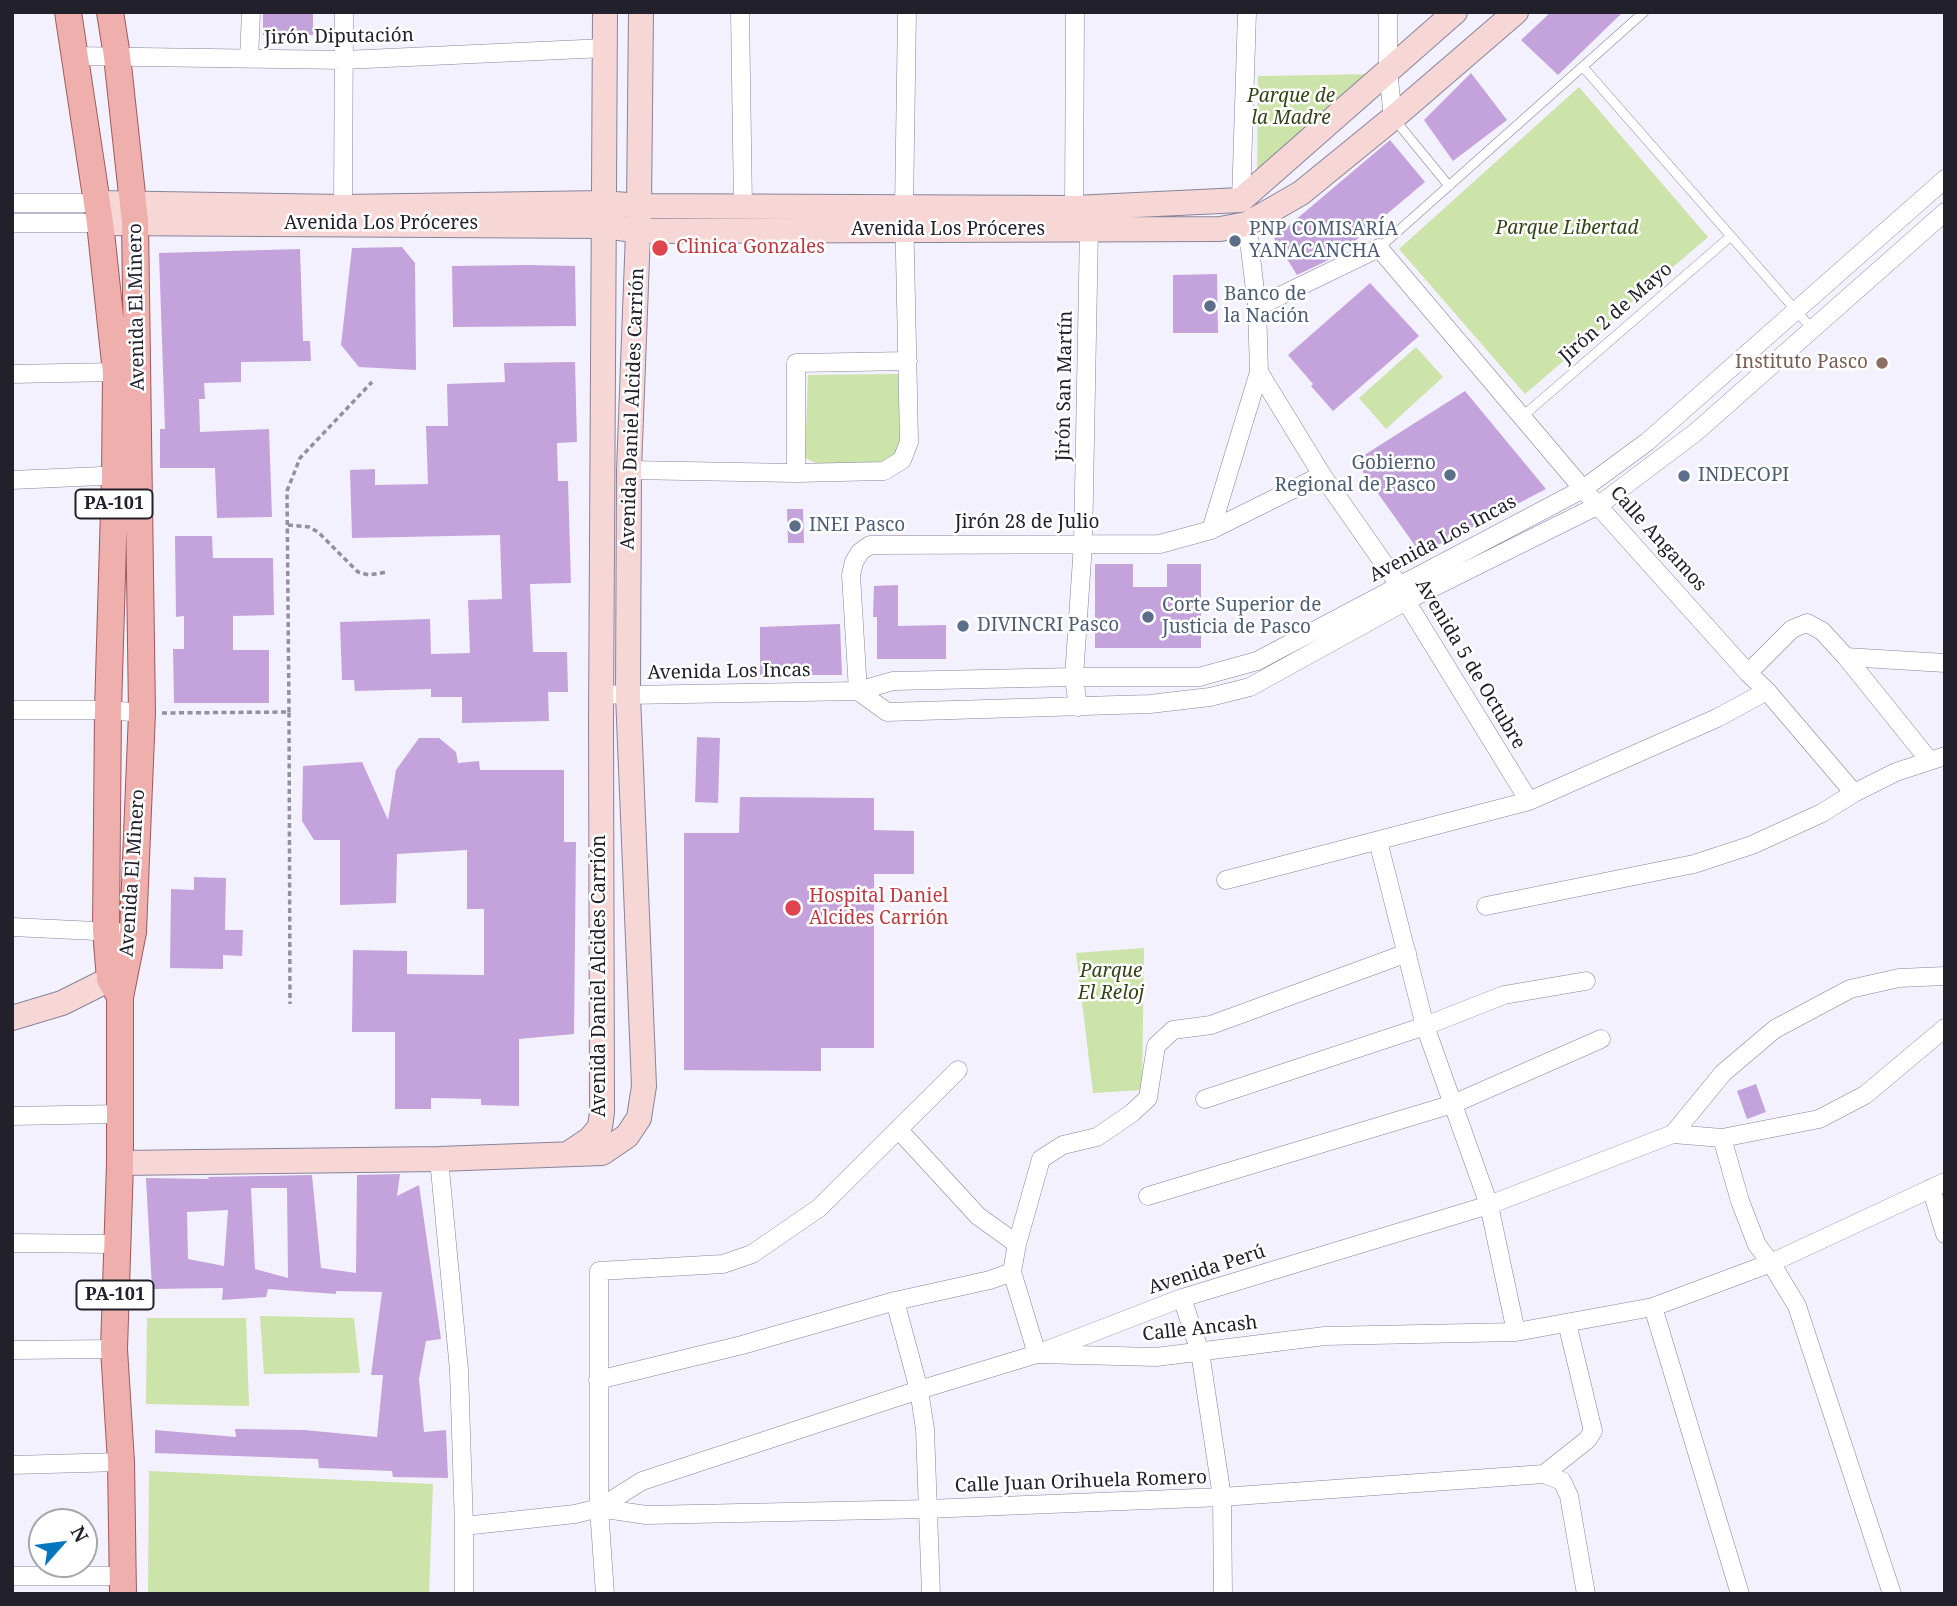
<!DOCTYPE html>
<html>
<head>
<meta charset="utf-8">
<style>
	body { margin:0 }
	#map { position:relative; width:1957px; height:1606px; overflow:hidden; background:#f3f1fd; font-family:"Noto Serif",serif }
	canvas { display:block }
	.frame { position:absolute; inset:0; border:14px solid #22202a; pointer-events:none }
	.north { position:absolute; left:28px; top:1508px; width:70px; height:70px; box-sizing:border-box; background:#fff; border:2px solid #a7a6aa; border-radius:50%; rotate:62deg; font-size:19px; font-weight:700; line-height:28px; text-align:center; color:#22202a }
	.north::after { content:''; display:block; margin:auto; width:24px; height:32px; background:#0476c0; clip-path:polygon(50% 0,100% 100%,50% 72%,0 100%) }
</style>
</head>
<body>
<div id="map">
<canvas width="1957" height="1606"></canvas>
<div class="frame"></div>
<div class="north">N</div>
</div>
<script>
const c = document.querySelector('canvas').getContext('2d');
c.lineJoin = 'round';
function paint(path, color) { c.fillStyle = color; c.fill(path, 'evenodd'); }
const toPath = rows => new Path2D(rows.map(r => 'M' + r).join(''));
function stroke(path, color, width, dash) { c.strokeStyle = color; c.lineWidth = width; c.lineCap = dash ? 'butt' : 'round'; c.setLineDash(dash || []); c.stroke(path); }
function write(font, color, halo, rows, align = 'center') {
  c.font = font + ' "Noto Serif",serif'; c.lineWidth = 5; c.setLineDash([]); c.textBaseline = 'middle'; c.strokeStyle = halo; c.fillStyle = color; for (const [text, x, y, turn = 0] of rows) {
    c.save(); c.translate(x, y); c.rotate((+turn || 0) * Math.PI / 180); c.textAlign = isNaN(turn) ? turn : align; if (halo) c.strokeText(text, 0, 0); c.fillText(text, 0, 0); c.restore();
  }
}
paint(toPath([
	[1380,74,1257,181,1258,76],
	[1579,87,1708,237,1525,394,1399,249],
	[1416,347,1443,377,1386,429,1359,398],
	[899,374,903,441,899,455,887,462,825,467,805,458,808,375],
	[1144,948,1142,1090,1093,1093,1076,953],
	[260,1316,354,1318,360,1373,264,1374],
	[147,1318,246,1318,249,1406,146,1404],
	[149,1471,433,1484,429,1594,148,1594]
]), '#cce3a9');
paint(toPath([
	[263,12,313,12,313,35,263,35],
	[1551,12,1623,12,1558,75,1521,40],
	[1471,73,1507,120,1453,161,1424,120],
	[1390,140,1425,182,1337,256,1297,275,1274,238],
	[402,247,415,263,416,370,359,367,341,345,352,248],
	[300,249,303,341,310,341,311,361,241,362,241,382,204,383,205,399,199,399,200,432,269,429,272,517,217,518,215,468,160,468,160,429,165,429,159,253],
	[527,265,575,266,576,326,453,327,452,266],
	[1217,274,1218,333,1173,333,1173,275],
	[1370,283,1419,336,1333,411,1311,386,1313,384,1288,355],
	[575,362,577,442,557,443,558,481,568,481,571,583,530,584,533,652,567,652,568,692,548,692,549,721,462,723,462,697,431,697,431,689,355,691,354,680,342,680,340,622,430,619,431,654,470,653,468,600,502,599,500,535,352,538,350,470,375,469,375,485,428,484,426,426,448,426,447,384,505,382,504,363],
	[1465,391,1546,489,1421,554,1355,461],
	[787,509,803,509,804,543,788,543],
	[175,536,212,536,213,558,273,558,274,615,233,616,233,650,269,650,269,703,174,703,173,649,184,649,184,616,176,617],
	[1095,564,1133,564,1133,587,1167,587,1167,564,1201,564,1201,648,1095,648],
	[898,585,898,626,946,625,946,659,877,659,877,617,873,617,874,586],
	[840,624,842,675,760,675,760,627],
	[697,737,720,738,718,803,695,802],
	[419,738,439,738,456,752,458,763,479,761,480,770,564,770,564,842,576,842,574,1034,519,1039,519,1106,481,1105,481,1099,431,1098,431,1109,395,1109,395,1032,352,1032,353,950,407,951,407,974,484,975,484,909,467,909,467,850,397,854,396,903,340,905,340,840,314,840,302,821,303,766,362,762,388,820,396,770],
	[740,797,874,798,874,830,914,831,914,874,874,874,874,1048,821,1048,821,1071,684,1070,684,833,739,833],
	[194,877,226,878,225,930,243,930,242,956,223,955,223,969,170,968,171,889,194,890],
	[1756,1084,1766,1112,1747,1119,1737,1091],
	[400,1174,397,1196,419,1185,441,1339,426,1341,419,1379,424,1432,446,1430,448,1478,393,1477,392,1471,319,1468,318,1459,155,1453,155,1430,236,1437,235,1429,304,1430,377,1437,383,1375,371,1375,382,1292,336,1291,336,1294,268,1289,266,1297,222,1300,223,1288,152,1289,146,1178,209,1179,208,1177,312,1175,321,1268,356,1273,357,1175],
	[251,1188,287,1188,288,1278,255,1269],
	[228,1210,224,1266,188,1259,187,1212]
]), '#c4a3dc');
const lane = toPath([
	[1583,67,1813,330],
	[1395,120,1449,186],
	[1379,248,1644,12],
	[1523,416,1731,236]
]);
const street = toPath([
	[740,12,743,207],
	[1388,12,1388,70,1393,118],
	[74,56,344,60,605,48],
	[249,59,251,12],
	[1241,200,1247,12],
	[12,203,97,203],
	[343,207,344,12],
	[1074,208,1075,12],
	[12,223,100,223],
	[1257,307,1379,248,1583,489,1748,673,1767,691,1854,793,1896,772,1945,756],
	[1259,372,1322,475,1399,585,1406,601,1529,801],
	[12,374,116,372],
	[629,470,796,473,884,471,902,460,909,442,904,208,907,12],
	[796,473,796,363,908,361],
	[12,480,124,475],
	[1211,530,1259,372,1257,307,1247,224],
	[1846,657,1945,663],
	[1748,673,1792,629,1807,623,1822,631,1846,657,1929,760],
	[858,691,887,712,1150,704,1210,697,1250,687,1406,601,1599,505,1696,432,1945,212],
	[858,691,851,575,854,562,860,552,870,545,1160,544,1211,530,1322,475],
	[601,694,628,695,858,691,893,681,1074,677,1199,677,1257,661,1583,489,1647,442,1945,179],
	[1078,707,1074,677,1083,544,1089,229],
	[12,710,108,710,142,713],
	[1378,841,1425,1026,1489,1205,1516,1332],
	[1226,880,1529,801,1717,718,1767,691],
	[1486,906,1694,864,1752,845,1822,813,1854,793],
	[12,927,117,932],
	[1407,953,1211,1025,1173,1030,1156,1046,1148,1098,1132,1113,1097,1137,1063,1145,1041,1159,1017,1244,1012,1272,1037,1354,1156,1357,1325,1336,1516,1332,1653,1307],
	[1205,1099,1425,1026,1504,995,1586,981],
	[12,1116,120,1114],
	[898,1129,978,1216,1017,1244],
	[1673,1134,1723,1073,1775,1029,1850,989,1899,978,1945,976],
	[1722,1138,1740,1201,1757,1245,1771,1263,1797,1306,1892,1594],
	[439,1159,459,1370,464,1526,464,1594],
	[1931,1188,1945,1234],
	[1148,1196,1453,1104,1601,1039],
	[12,1243,117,1244],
	[1182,1298,1200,1352,1222,1497,1223,1594],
	[895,1301,919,1390,925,1429,931,1594],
	[12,1350,114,1349],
	[598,1380,742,1345,895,1301,990,1280,1012,1272],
	[12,1465,121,1462],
	[1544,1474,1587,1440,1593,1431,1567,1323],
	[599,1508,646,1515,927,1509,1222,1497,1544,1474,1562,1481,1569,1496,1586,1594],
	[464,1526,575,1514,599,1508,642,1481,919,1390,1037,1354,1182,1298,1489,1205,1673,1134,1722,1138,1819,1119,1865,1095,1945,1028],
	[12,1576,123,1576],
	[605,1594,599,1508,599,1271,723,1264,752,1254,819,1208,958,1070],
	[1740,1594,1653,1307,1771,1263,1945,1182]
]);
const secondary = toPath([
	[97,203,343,207,603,203,639,206,1074,208,1241,200,1455,12],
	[100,223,604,226,638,231,1220,229,1247,224,1301,193,1393,118,1516,12],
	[12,1018,62,1003,110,979,125,975],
	[569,1153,590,1139,600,1127,602,1112,601,721,605,12],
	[120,1163,439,1159,602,1153,627,1136,639,1118,644,1086,628,695,629,470,639,206,641,12]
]);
const primary = toPath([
	[68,12,100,223,116,372,115,476,108,710,106,931,110,979,119,995],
	[110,12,117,56,135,222,142,713,133,932,120,997,120,1163,114,1349,121,1462,123,1594]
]);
stroke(lane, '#87839d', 10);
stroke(street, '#87839d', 19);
stroke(secondary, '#87839d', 26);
stroke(primary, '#9f5a5b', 28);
stroke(toPath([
	[288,525,309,527,318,532,358,572,369,575,387,572],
	[289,712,287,491,300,458,372,382],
	[162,713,289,712,290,1004]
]), '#92909b', 3.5, [5, 3.5]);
stroke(lane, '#fff', 9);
stroke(street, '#fff', 18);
stroke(secondary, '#f6d7d6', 24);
stroke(primary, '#eeafad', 26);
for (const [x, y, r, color] of [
	[1235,241,7,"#5c6f8a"],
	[660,248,9,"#e0444e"],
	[1210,306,7,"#5c6f8a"],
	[1882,363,7,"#8d6e63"],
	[1450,475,7,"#5c6f8a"],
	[1684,476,7,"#5c6f8a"],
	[795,526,7,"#5c6f8a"],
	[1148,617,7,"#5c6f8a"],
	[963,626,7,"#5c6f8a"],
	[793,908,9,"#e0444e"]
]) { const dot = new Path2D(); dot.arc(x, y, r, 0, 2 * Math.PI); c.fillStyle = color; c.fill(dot); stroke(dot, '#fff', 2.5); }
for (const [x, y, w] of [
	[114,504,77],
	[115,1295,77]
]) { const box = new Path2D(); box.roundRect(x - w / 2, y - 14.5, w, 29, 5); c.fillStyle = '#fff'; c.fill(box); stroke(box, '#22202a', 2); }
write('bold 18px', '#22202a', null, [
	["PA-101",114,504],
	["PA-101",115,1295]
]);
write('19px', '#22202a', '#fff', [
	["Jirón Diputación",339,37,-1],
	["Avenida Los Próceres",381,224],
	["Avenida Los Próceres",948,230],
	["Avenida El Minero",137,307,-91],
	["Jirón 2 de Mayo",1616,313,-41],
	["Jirón San Martín",1065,386,-89],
	["Avenida Daniel Alcides Carrión",633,409,-88],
	["Jirón 28 de Julio",1027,523],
	["Avenida Los Incas",1443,539,-28],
	["Calle Angamos",1658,539,48],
	["Avenida 5 de Octubre",1470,664,59],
	["Avenida Los Incas",729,672,-1],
	["Avenida El Minero",133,873,-86],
	["Avenida Daniel Alcides Carrión",600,976,-90],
	["Avenida Perú",1207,1270,-18],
	["Calle Ancash",1200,1329,-6],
	["Calle Juan Orihuela Romero",1081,1482,-2]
]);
write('italic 19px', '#344315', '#fff', [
	["Parque de",1291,97],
	["la Madre",1291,119],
	["Parque Libertad",1567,229],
	["Parque",1111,972],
	["El Reloj",1111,994]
]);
write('19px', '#4e5e75', '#fff', [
	["PNP COMISARÍA",1249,230],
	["YANACANCHA",1249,252],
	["Banco de",1224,295],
	["la Nación",1224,317],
	["Gobierno",1436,464,"right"],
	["Regional de Pasco",1436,486,"right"],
	["INDECOPI",1698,476],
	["INEI Pasco",809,526],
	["Corte Superior de",1162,606],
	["Justicia de Pasco",1162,628],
	["DIVINCRI Pasco",977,626]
], 'left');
write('19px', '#be3a42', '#fff', [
	["Clinica Gonzales",676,248],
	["Hospital Daniel",809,897],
	["Alcides Carrión",809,919]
], 'left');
write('19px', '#785e54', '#fff', [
	["Instituto Pasco",1868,363]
], 'right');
</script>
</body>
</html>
